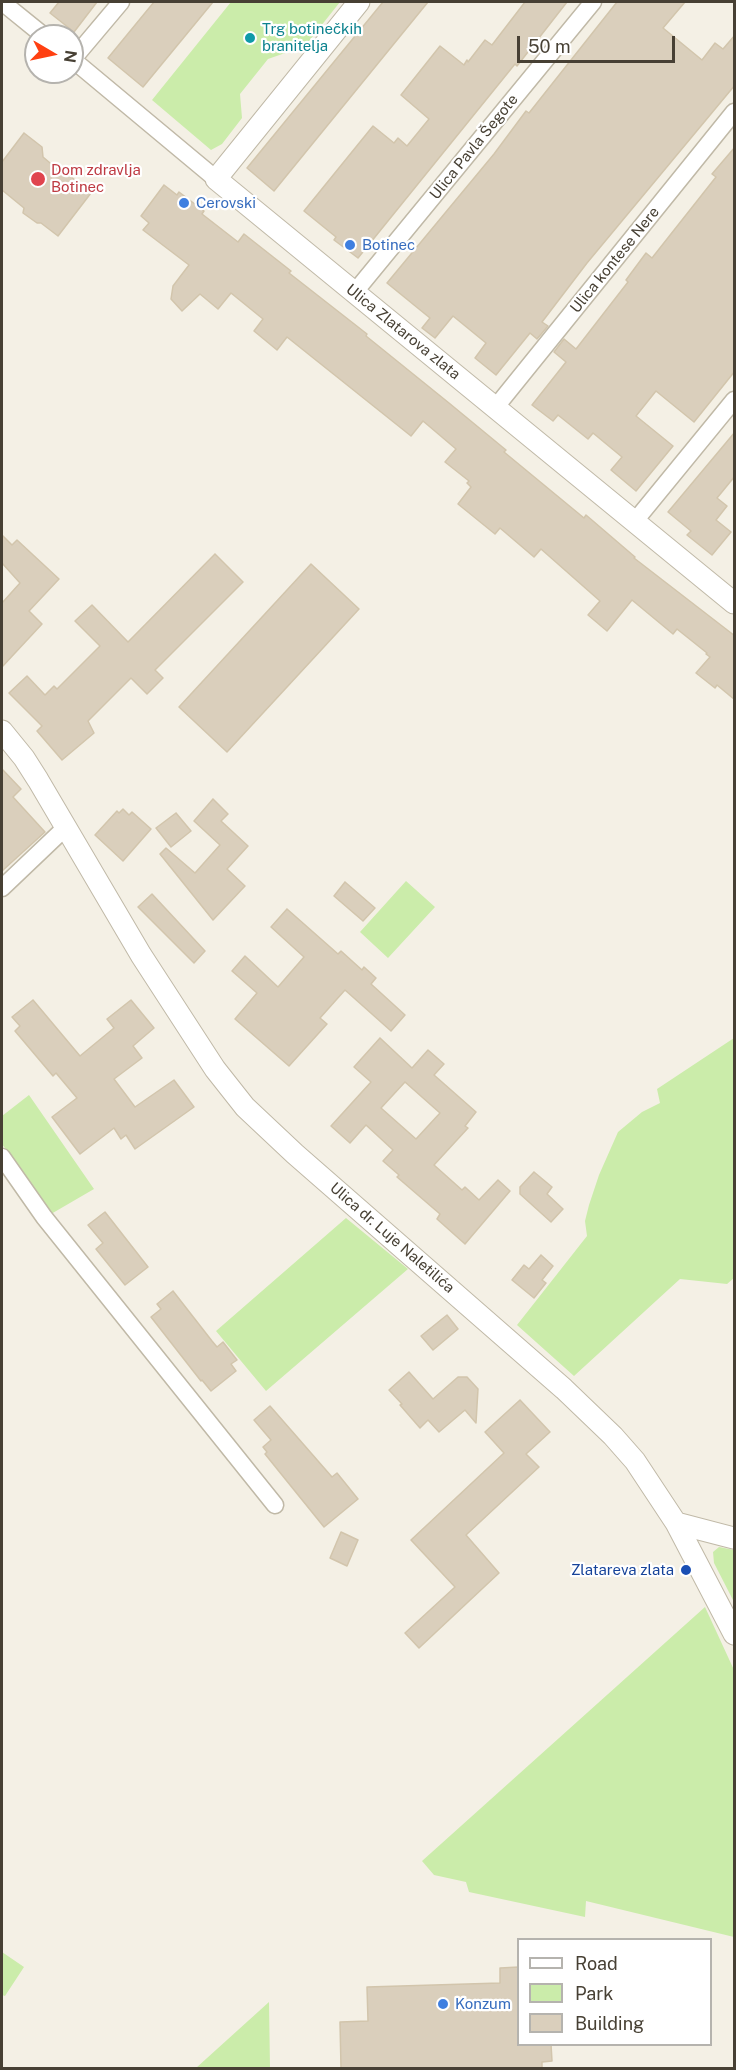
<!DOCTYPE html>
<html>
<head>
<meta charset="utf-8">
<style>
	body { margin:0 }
	#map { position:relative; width:736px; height:2070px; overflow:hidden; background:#f4f0e5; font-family:"Public Sans",sans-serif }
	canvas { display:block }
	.frame { position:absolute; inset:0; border:3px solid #474034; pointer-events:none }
	.legend { position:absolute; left:517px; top:1938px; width:195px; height:108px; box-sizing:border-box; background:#fff; border:2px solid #b5b3ae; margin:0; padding:8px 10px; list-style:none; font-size:18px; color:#474034 }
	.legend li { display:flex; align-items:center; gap:12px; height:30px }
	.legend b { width:30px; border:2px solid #b5b3ae }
	.north { position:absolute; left:24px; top:24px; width:60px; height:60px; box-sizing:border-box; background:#fff; border:2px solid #b5b3ae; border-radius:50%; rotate:99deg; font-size:16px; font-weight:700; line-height:24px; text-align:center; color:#474034 }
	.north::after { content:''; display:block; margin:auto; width:21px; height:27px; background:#ff4011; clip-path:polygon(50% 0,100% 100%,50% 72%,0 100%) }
	.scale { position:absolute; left:517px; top:36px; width:158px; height:27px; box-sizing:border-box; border:3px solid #474034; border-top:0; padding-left:8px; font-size:18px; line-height:21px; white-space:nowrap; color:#474034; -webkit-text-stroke:4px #fff; paint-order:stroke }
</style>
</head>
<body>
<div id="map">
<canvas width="736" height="2070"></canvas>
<div class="frame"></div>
<ul class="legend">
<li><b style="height:8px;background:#fff"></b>Road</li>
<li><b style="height:16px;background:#cbecaa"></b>Park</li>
<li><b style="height:16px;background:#dacfbc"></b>Building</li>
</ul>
<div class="north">N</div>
<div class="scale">50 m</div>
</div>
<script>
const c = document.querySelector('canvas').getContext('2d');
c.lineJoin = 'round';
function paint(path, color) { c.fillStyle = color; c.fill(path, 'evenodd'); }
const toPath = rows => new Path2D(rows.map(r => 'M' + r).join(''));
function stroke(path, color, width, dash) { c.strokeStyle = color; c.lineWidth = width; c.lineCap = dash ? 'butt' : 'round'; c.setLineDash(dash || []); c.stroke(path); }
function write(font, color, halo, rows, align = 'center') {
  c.font = font + ' "Public Sans",sans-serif'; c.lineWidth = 4.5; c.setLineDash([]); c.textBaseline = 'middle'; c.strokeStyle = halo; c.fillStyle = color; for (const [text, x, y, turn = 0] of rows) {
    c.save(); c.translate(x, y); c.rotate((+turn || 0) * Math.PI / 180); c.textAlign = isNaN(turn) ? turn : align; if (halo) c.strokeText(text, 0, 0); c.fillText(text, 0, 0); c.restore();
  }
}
paint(toPath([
	[231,2,340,2,305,46,268,59,240,94,242,118,222,144,211,150,152,100],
	[406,881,435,907,388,958,360,932],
	[734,1038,734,1278,727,1284,680,1279,574,1376,517,1325,587,1236,585,1221,589,1205,599,1175,618,1132,642,1112,660,1103,657,1089],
	[29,1095,94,1189,51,1214,2,1144,2,1116],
	[346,1218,408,1269,266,1391,216,1331],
	[719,1547,734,1550,734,1602,714,1563,713,1552],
	[705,1607,734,1670,734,1937,586,1901,585,1917,469,1892,466,1882,434,1875,422,1861],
	[2,1952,24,1967,5,1996,2,1995],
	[269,2002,270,2068,196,2068]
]), '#cbecaa');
const building = toPath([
	[59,2,97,2,74,32,50,13,59,2],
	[154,2,213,2,143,87,108,58,154,2],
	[383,2,428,2,274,191,247,168,383,2],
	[525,2,567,2,517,66,515,64,358,258,334,240,336,237,304,211,373,126,394,143,398,138,407,146,429,119,401,95,440,46,464,65,467,60,468,62,485,40,492,45,525,2],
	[617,2,685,2,663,28,702,60,715,43,723,49,735,35,735,85,587,263,542,322,548,326,537,339,530,333,496,375,475,358,486,343,453,316,435,338,422,328,430,318,387,283,494,154,526,111,529,113,617,2],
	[24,133,42,147,43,157,56,168,59,167,91,193,58,236,41,223,37,223,23,213,24,208,2,190,2,162,24,133],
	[735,147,735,371,694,422,656,391,636,416,673,446,636,491,611,470,622,457,593,433,588,439,558,415,553,421,532,405,566,362,554,352,564,339,576,349,628,282,626,280,646,253,652,258,716,177,712,174,735,147],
	[164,185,177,195,179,192,204,211,202,214,238,242,244,234,291,271,289,273,367,334,366,336,449,403,506,450,504,452,584,518,586,515,635,557,634,558,735,636,735,700,717,685,715,688,696,673,710,657,706,654,707,653,677,629,673,634,632,600,607,631,588,615,600,601,541,549,534,557,500,528,495,534,458,504,471,487,467,483,469,481,445,462,456,449,423,421,411,436,287,337,277,350,254,331,263,319,231,293,218,309,200,294,182,311,171,299,173,286,189,265,143,230,149,223,141,216,164,185],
	[735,432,735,476,717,498,727,506,716,520,731,532,712,555,687,535,691,531,668,512,735,432],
	[2,535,12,545,17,540,59,579,29,611,42,624,2,667,2,603,20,583,2,563,2,535],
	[215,554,243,582,155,670,163,678,147,694,131,678,88,721,94,733,62,760,37,731,42,726,9,693,27,676,45,695,54,686,57,689,100,646,75,621,92,605,128,642,215,554],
	[311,564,359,609,227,752,179,707,311,564],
	[2,769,21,789,13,797,45,832,2,871,2,769],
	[213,799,228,814,221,821,248,846,227,869,245,886,213,920,160,854,166,848,195,873,220,845,194,821,213,799],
	[123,809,129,815,132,812,151,829,123,861,95,835,117,811,119,813,123,809],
	[176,813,191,831,171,847,156,828,176,813],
	[345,882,375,908,363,921,334,896,345,882],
	[152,894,205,951,194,963,138,907,152,894],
	[287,909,338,954,341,951,362,970,364,967,376,978,371,984,405,1015,391,1031,345,990,320,1018,327,1024,289,1066,235,1019,257,993,232,971,245,956,278,987,304,957,271,927,287,909],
	[33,1000,80,1056,114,1028,107,1019,131,1000,154,1028,133,1046,142,1058,114,1079,135,1107,174,1080,194,1107,135,1149,126,1135,121,1139,114,1128,80,1154,52,1117,77,1098,56,1073,53,1076,15,1031,20,1026,12,1017,33,1000],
	[380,1038,412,1068,428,1050,444,1064,434,1075,476,1112,465,1126,468,1128,434,1165,462,1190,465,1187,479,1200,498,1180,510,1191,465,1244,437,1219,440,1214,397,1177,399,1175,383,1161,393,1150,366,1125,350,1143,331,1126,371,1082,354,1067,380,1038],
	[405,1082,440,1113,416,1139,381,1108,405,1082],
	[534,1172,552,1187,547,1194,563,1209,551,1222,520,1194,520,1187,534,1172],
	[105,1212,148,1267,125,1285,96,1249,103,1243,88,1225,105,1212],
	[541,1255,553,1266,542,1280,546,1283,534,1298,512,1280,524,1265,529,1269,541,1255],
	[173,1291,212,1341,217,1347,223,1342,237,1360,231,1364,236,1371,211,1391,202,1380,201,1381,151,1317,161,1309,157,1304,173,1291],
	[447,1315,458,1329,433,1350,421,1336,447,1315],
	[409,1372,433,1399,458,1377,467,1377,478,1389,476,1423,465,1410,439,1432,428,1420,420,1428,400,1405,402,1404,389,1390,409,1372],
	[520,1400,550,1432,526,1454,539,1467,466,1535,499,1573,419,1648,405,1633,455,1587,411,1540,504,1453,485,1432,520,1400],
	[270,1406,332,1477,337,1473,358,1499,324,1527,265,1454,267,1452,263,1447,271,1440,254,1420,270,1406],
	[341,1532,358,1540,347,1566,330,1558,341,1532],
	[519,1967,519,2044,551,2044,552,2061,542,2062,542,2068,341,2068,340,2022,368,2021,367,1987,500,1983,500,1968,519,1967]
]);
paint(building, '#dacfbc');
stroke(building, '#d2c5ac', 1.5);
const minor = toPath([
	[2,2,44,36],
	[72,59,216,179],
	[73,59,121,2],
	[354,293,593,2],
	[495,408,734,112],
	[635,521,734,400],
	[2,888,65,828],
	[2,1157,44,1217,275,1505]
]);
const tertiary = toPath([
	[359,2,216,179,734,603],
	[2,731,24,758,38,780,141,955,215,1069,245,1107,295,1154,564,1389,613,1436,635,1461,676,1523,734,1634],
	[676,1523,734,1538]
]);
stroke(minor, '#c0b9a7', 19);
stroke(tertiary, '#c0b9a7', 23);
stroke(minor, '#fff', 16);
stroke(tertiary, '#fff', 21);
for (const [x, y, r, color] of [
	[250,38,6,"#0f9aa8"],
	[38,179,8,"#e0444e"],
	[184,203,6,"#3f7fe0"],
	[350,245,6,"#3f7fe0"],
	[686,1570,6,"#1a4fb4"],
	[443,2004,6,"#3f7fe0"]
]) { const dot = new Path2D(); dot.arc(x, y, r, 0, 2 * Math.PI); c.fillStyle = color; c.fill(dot); stroke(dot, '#fff', 2); }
write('15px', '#0d838f', '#fff', [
	["Trg botinečkih",262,29],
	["branitelja",262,46]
], 'left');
write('15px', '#474034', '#fff', [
	["Ulica Pavla Šegote",474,147,-51],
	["Ulica kontese Nere",615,260,-51],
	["Ulica Zlatarova zlata",403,332,39],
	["Ulica dr. Luje Naletilića",392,1238,41]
]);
write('15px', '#be3a42', '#fff', [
	["Dom zdravlja",51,170],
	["Botinec",51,187]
], 'left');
write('15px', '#366cbe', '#fff', [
	["Cerovski",196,203],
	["Botinec",362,245],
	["Konzum",455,2004]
], 'left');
write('15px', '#164399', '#fff', [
	["Zlatareva zlata",674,1570]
], 'right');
</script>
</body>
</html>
